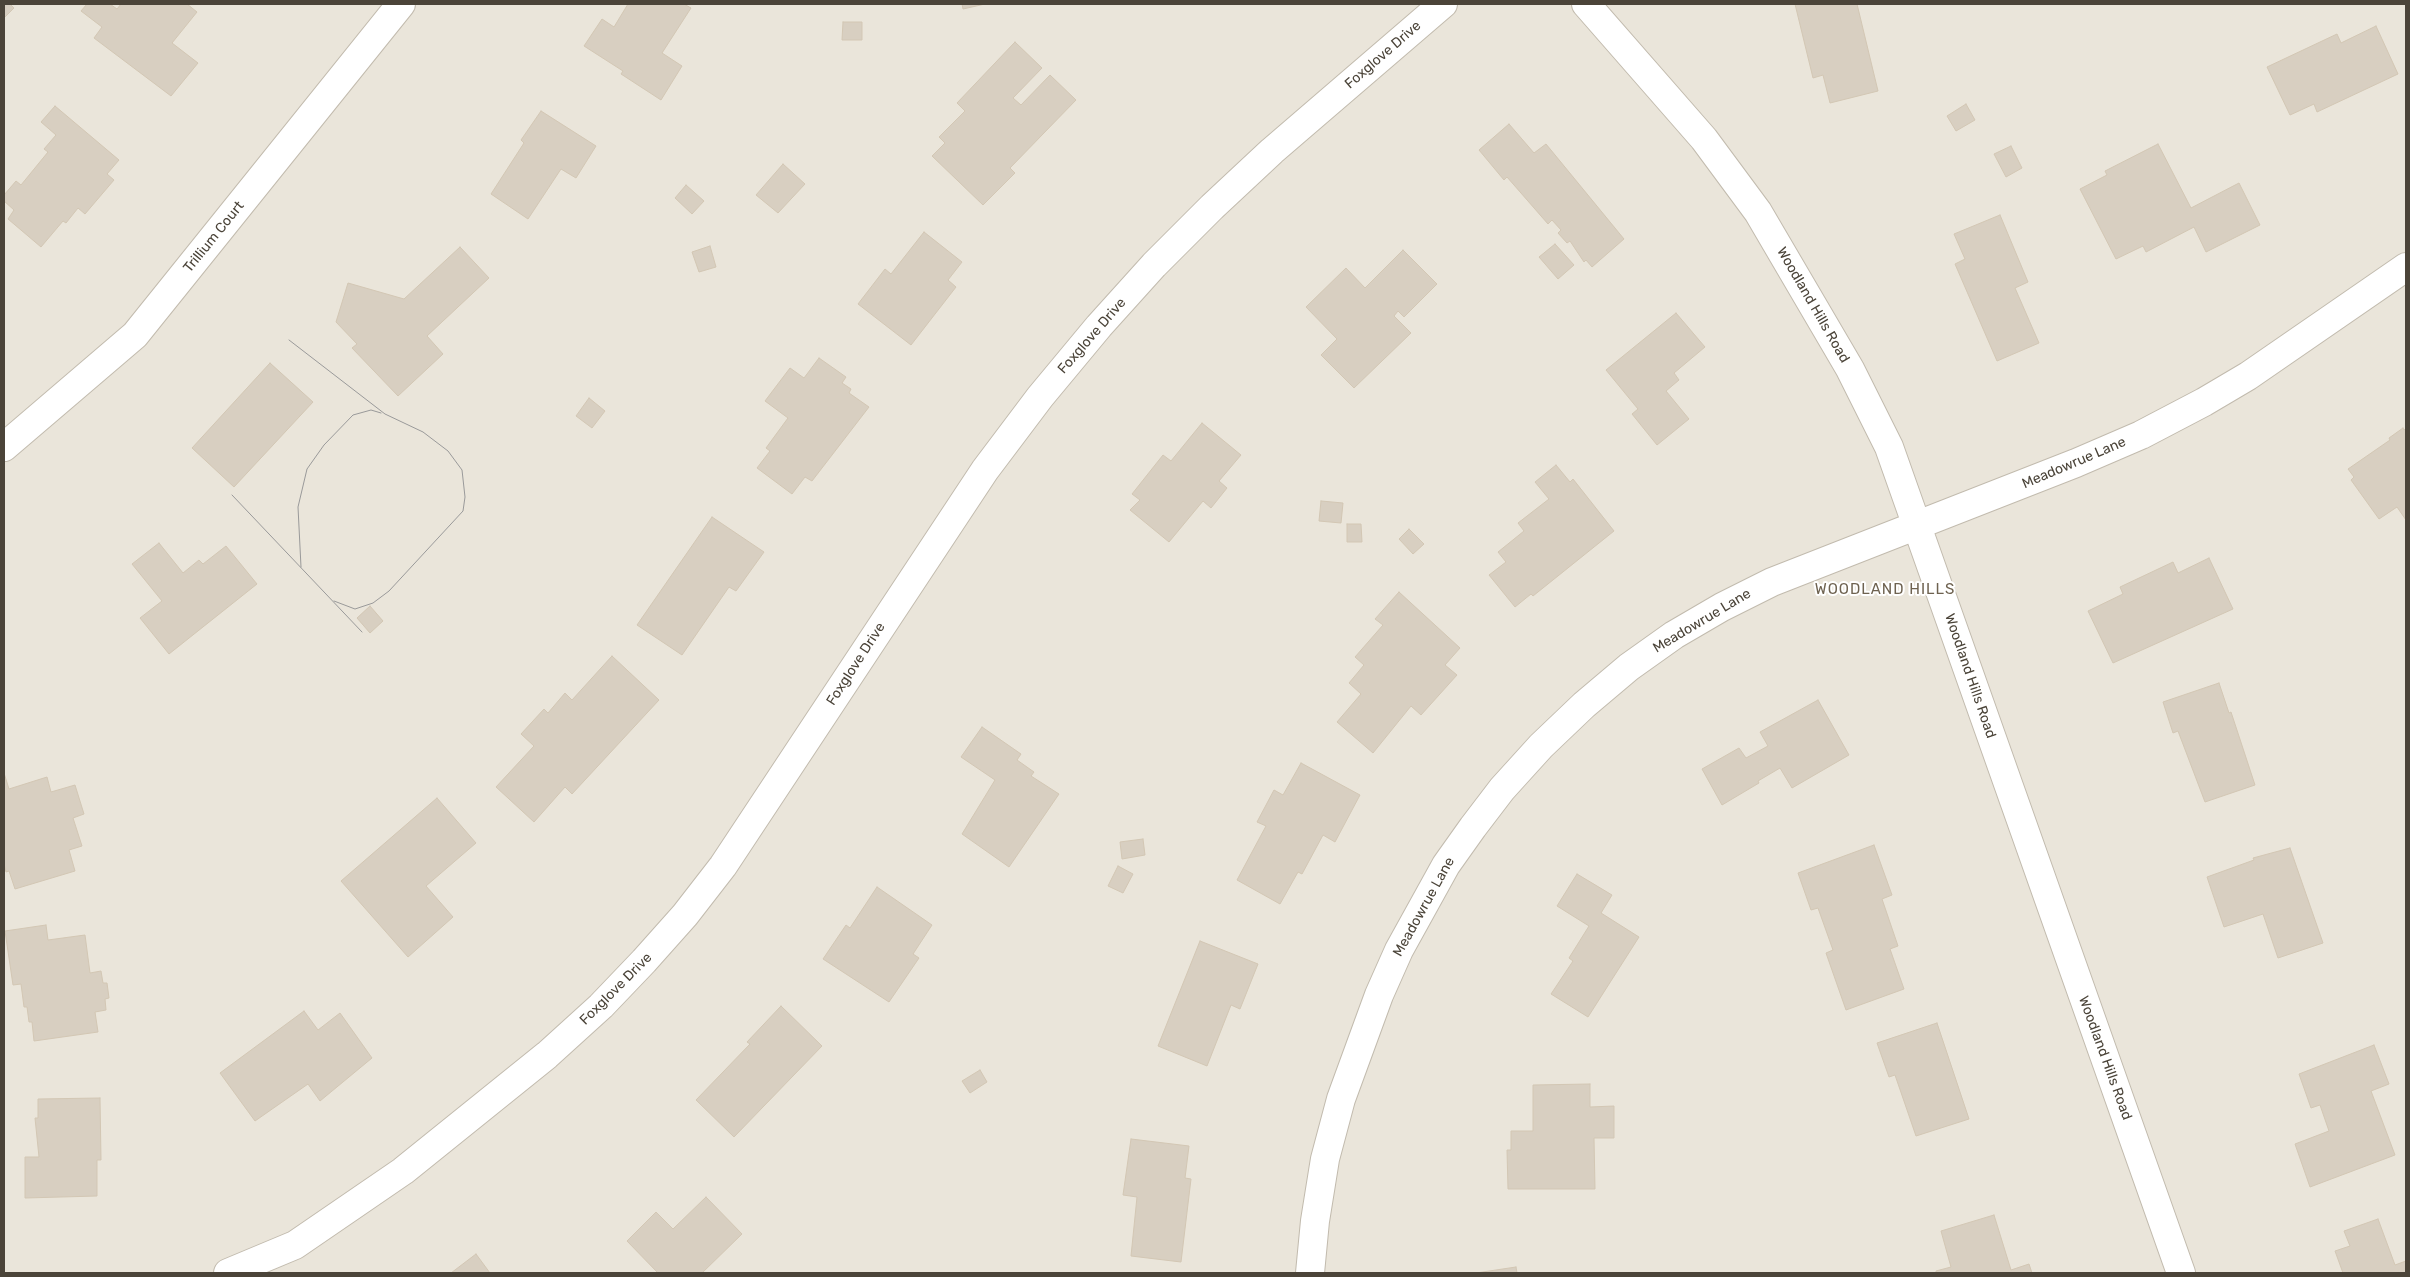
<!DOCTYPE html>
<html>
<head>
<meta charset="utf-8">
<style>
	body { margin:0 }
	#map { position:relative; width:2410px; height:1277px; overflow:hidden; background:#f6f3ec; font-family:Rubik,sans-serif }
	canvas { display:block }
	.frame { position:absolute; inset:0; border:5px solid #4b4439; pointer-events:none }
</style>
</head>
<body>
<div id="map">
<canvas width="2410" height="1277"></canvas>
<div class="frame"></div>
</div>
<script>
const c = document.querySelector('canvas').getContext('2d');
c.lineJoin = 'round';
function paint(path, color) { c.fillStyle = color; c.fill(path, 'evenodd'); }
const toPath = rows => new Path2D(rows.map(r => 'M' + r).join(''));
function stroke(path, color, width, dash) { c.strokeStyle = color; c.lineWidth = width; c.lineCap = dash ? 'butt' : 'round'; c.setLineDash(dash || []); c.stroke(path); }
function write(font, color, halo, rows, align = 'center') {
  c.font = font + ' Rubik,sans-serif'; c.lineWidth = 4; c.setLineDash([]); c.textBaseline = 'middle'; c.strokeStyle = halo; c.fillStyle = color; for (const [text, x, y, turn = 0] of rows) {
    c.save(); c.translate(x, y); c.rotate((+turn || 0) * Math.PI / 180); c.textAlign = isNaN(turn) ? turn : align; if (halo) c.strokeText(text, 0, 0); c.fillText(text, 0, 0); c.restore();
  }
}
paint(toPath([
	[4,4,2406,4,2406,1273,4,1273]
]), '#eae5da');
const building = toPath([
	[4,4,10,4,14,8,4,18,4,4],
	[87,4,110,4,117,9,121,4,187,4,197,12,172,43,198,63,171,96,94,38,102,27,81,11,87,4],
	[628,4,684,4,691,8,662,53,682,66,661,100,621,74,623,71,584,46,602,19,614,27,628,4],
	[962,4,985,4,963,9,962,4],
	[1795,4,1857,4,1878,91,1830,103,1823,75,1813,78,1795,4],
	[843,22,862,22,862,40,842,40,843,22],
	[2376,26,2398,74,2317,112,2314,104,2290,115,2267,67,2337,34,2341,43,2376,26],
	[1015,42,1042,68,1013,98,1021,105,1050,75,1076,100,1010,168,1015,173,983,205,932,156,945,143,939,137,965,111,957,103,1015,42],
	[1966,104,1975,120,1956,131,1947,116,1966,104],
	[55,106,119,160,107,174,114,180,85,214,78,208,66,223,63,221,41,247,8,219,14,210,4,201,4,195,16,181,21,185,48,152,44,149,56,135,41,122,55,106],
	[541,111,596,146,576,178,561,169,528,219,491,194,524,143,521,140,541,111],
	[1509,124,1534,153,1546,144,1624,239,1592,267,1586,260,1584,262,1570,241,1567,243,1558,233,1561,230,1552,220,1548,224,1507,177,1504,180,1479,150,1509,124],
	[2158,144,2191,208,2239,183,2260,225,2206,252,2194,227,2146,252,2143,246,2116,259,2080,189,2107,175,2105,171,2158,144],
	[2011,146,2022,168,2006,177,1994,154,2011,146],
	[783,164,805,184,778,213,756,195,783,164],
	[686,185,704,201,692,214,675,198,686,185],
	[2000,215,2028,282,2015,288,2039,343,1997,361,1955,264,1965,259,1954,234,2000,215],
	[924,232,962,262,948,280,956,287,911,345,858,304,885,269,891,274,924,232],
	[1555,244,1574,265,1558,279,1539,257,1555,244],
	[710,246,716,267,699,272,692,252,710,246],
	[460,247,489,278,427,336,443,354,398,396,352,348,357,344,336,322,348,283,404,299,460,247],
	[1403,250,1437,284,1404,317,1398,311,1394,316,1411,333,1354,388,1321,355,1337,339,1306,307,1346,268,1365,288,1403,250],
	[1676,313,1705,347,1674,373,1679,380,1666,391,1689,419,1657,445,1632,414,1638,409,1606,370,1676,313],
	[819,358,846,377,842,383,851,389,849,393,869,407,812,481,805,477,792,494,757,468,770,451,766,448,788,418,765,401,790,368,804,378,819,358],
	[270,363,313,402,234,487,192,448,270,363],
	[589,398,605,411,592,428,576,416,589,398],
	[1202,423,1241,455,1219,481,1227,488,1211,508,1203,501,1169,542,1130,510,1140,500,1132,494,1163,455,1171,461,1202,423],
	[2403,428,2404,430,2406,428,2406,520,2397,507,2379,519,2351,480,2354,477,2348,469,2390,440,2389,438,2403,428],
	[1556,465,1570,482,1573,479,1614,531,1533,596,1531,594,1515,607,1489,575,1506,562,1498,552,1524,531,1518,523,1549,499,1535,482,1556,465],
	[1321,501,1343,503,1341,523,1319,521,1321,501],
	[712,517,764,552,736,591,729,587,682,655,637,625,712,517],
	[1347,524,1361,524,1362,542,1347,542,1347,524],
	[1409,529,1424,544,1413,554,1399,539,1409,529],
	[159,543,183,573,199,560,203,564,226,546,257,584,169,654,140,618,162,601,132,564,159,543],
	[2209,558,2233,609,2113,663,2088,611,2123,594,2120,587,2173,562,2178,573,2209,558],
	[1399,592,1460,648,1445,665,1457,675,1421,715,1411,706,1373,753,1337,722,1361,694,1349,683,1364,665,1355,657,1383,625,1375,619,1399,592],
	[370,606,383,621,370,633,357,618,370,606],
	[612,656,659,700,572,794,565,787,534,822,496,787,534,746,521,734,544,709,548,713,565,693,572,700,612,656],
	[2219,683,2229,713,2231,712,2255,785,2205,802,2178,731,2173,733,2163,702,2219,683],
	[1818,700,1849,755,1792,788,1780,768,1758,781,1759,783,1722,805,1702,769,1739,748,1746,758,1768,746,1760,732,1818,700],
	[982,727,1021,754,1017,760,1034,772,1031,776,1059,794,1009,867,962,834,995,780,961,757,982,727],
	[1301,763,1360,795,1335,842,1323,835,1302,874,1298,872,1280,904,1237,880,1266,826,1257,822,1274,790,1283,795,1301,763],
	[4,773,9,789,47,777,51,792,75,785,84,814,73,818,82,846,69,850,75,871,15,889,9,871,6,872,4,864,4,773],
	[437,798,476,843,426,886,453,917,408,957,341,881,437,798],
	[1143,839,1145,855,1122,859,1120,842,1143,839],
	[1874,845,1892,895,1882,899,1898,946,1890,949,1904,989,1846,1010,1826,953,1833,950,1818,908,1811,910,1798,873,1874,845],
	[2290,848,2323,943,2278,958,2263,914,2224,927,2207,877,2254,860,2253,858,2290,848],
	[1118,866,1133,874,1123,893,1108,886,1118,866],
	[1577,874,1612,895,1601,913,1639,937,1588,1017,1551,994,1573,961,1569,958,1589,926,1557,906,1577,874],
	[877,887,932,925,913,954,919,958,889,1002,823,959,846,925,850,928,877,887],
	[46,925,48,940,85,935,90,973,101,971,103,983,107,983,109,998,105,999,106,1010,95,1012,98,1032,34,1041,32,1022,29,1022,27,1007,24,1007,21,984,13,985,5,931,46,925],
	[1200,941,1258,964,1240,1009,1231,1005,1207,1066,1158,1046,1200,941],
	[781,1006,822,1046,734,1137,696,1100,750,1044,747,1042,781,1006],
	[304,1011,318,1030,340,1013,372,1058,320,1101,308,1084,255,1121,220,1073,304,1011],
	[1937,1023,1969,1119,1916,1136,1895,1075,1889,1077,1877,1043,1937,1023],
	[2374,1045,2389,1084,2371,1091,2395,1155,2310,1187,2295,1144,2329,1131,2320,1105,2311,1108,2299,1074,2374,1045],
	[980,1070,987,1082,970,1093,962,1081,980,1070],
	[1590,1084,1590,1107,1614,1106,1614,1138,1594,1138,1595,1189,1508,1189,1507,1150,1511,1150,1511,1131,1533,1131,1533,1085,1590,1084],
	[100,1098,101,1160,97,1160,97,1196,25,1198,25,1157,39,1157,35,1118,38,1118,38,1099,100,1098],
	[1131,1139,1189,1146,1185,1178,1191,1179,1181,1262,1131,1256,1137,1197,1123,1195,1131,1139],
	[706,1197,742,1234,702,1273,658,1273,627,1241,656,1212,673,1229,706,1197],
	[1994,1215,2011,1270,2029,1264,2032,1273,1936,1273,1936,1271,1951,1267,1941,1231,1994,1215],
	[2378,1219,2395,1265,2406,1261,2406,1273,2343,1273,2335,1251,2350,1246,2344,1231,2378,1219],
	[476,1254,490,1273,451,1273,476,1254],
	[1516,1267,1517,1273,1476,1273,1516,1267]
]);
paint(building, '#d8cfc1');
stroke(building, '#d3c7b4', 1);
const street = toPath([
	[1586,4,1704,139,1758,212,1850,369,1889,447,2181,1273],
	[4,447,135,335,401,4],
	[228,1273,295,1245,403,1171,547,1055,601,1006,644,961,685,915,723,866,985,470,1040,397,1099,326,1154,265,1212,207,1272,151,1443,4],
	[1310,1273,1315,1221,1325,1159,1341,1099,1379,995,1399,950,1446,865,1473,827,1502,789,1541,746,1584,705,1629,667,1674,635,1722,607,1772,582,2076,463,2141,435,2204,402,2248,376,2406,267]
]);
stroke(street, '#c2bbae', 30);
stroke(street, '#fff', 28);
stroke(toPath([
	[289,340,385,414,423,432,448,451,462,470,465,497,463,511,389,591,373,603,355,609,334,601],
	[232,495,362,632],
	[301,567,298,507,307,469,324,445,353,415,371,410,381,413]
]), '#9a9a9a', 1);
write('14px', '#4b4439', '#fff', [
	["Foxglove Drive",1383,55,-41],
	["Trillium Court",214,237,-51],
	["Woodland Hills Road",1813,305,60],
	["Foxglove Drive",1092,336,-49],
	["Meadowrue Lane",2074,463,-23],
	["Meadowrue Lane",1702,621,-31],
	["Foxglove Drive",856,664,-57],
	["Woodland Hills Road",1970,676,71],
	["Meadowrue Lane",1424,907,-61],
	["Foxglove Drive",616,989,-45],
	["Woodland Hills Road",2105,1058,70]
]);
c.letterSpacing = '1px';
write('15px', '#6e6250', '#fff', [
	["WOODLAND HILLS",1885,590]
]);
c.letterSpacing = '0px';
</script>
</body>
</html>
